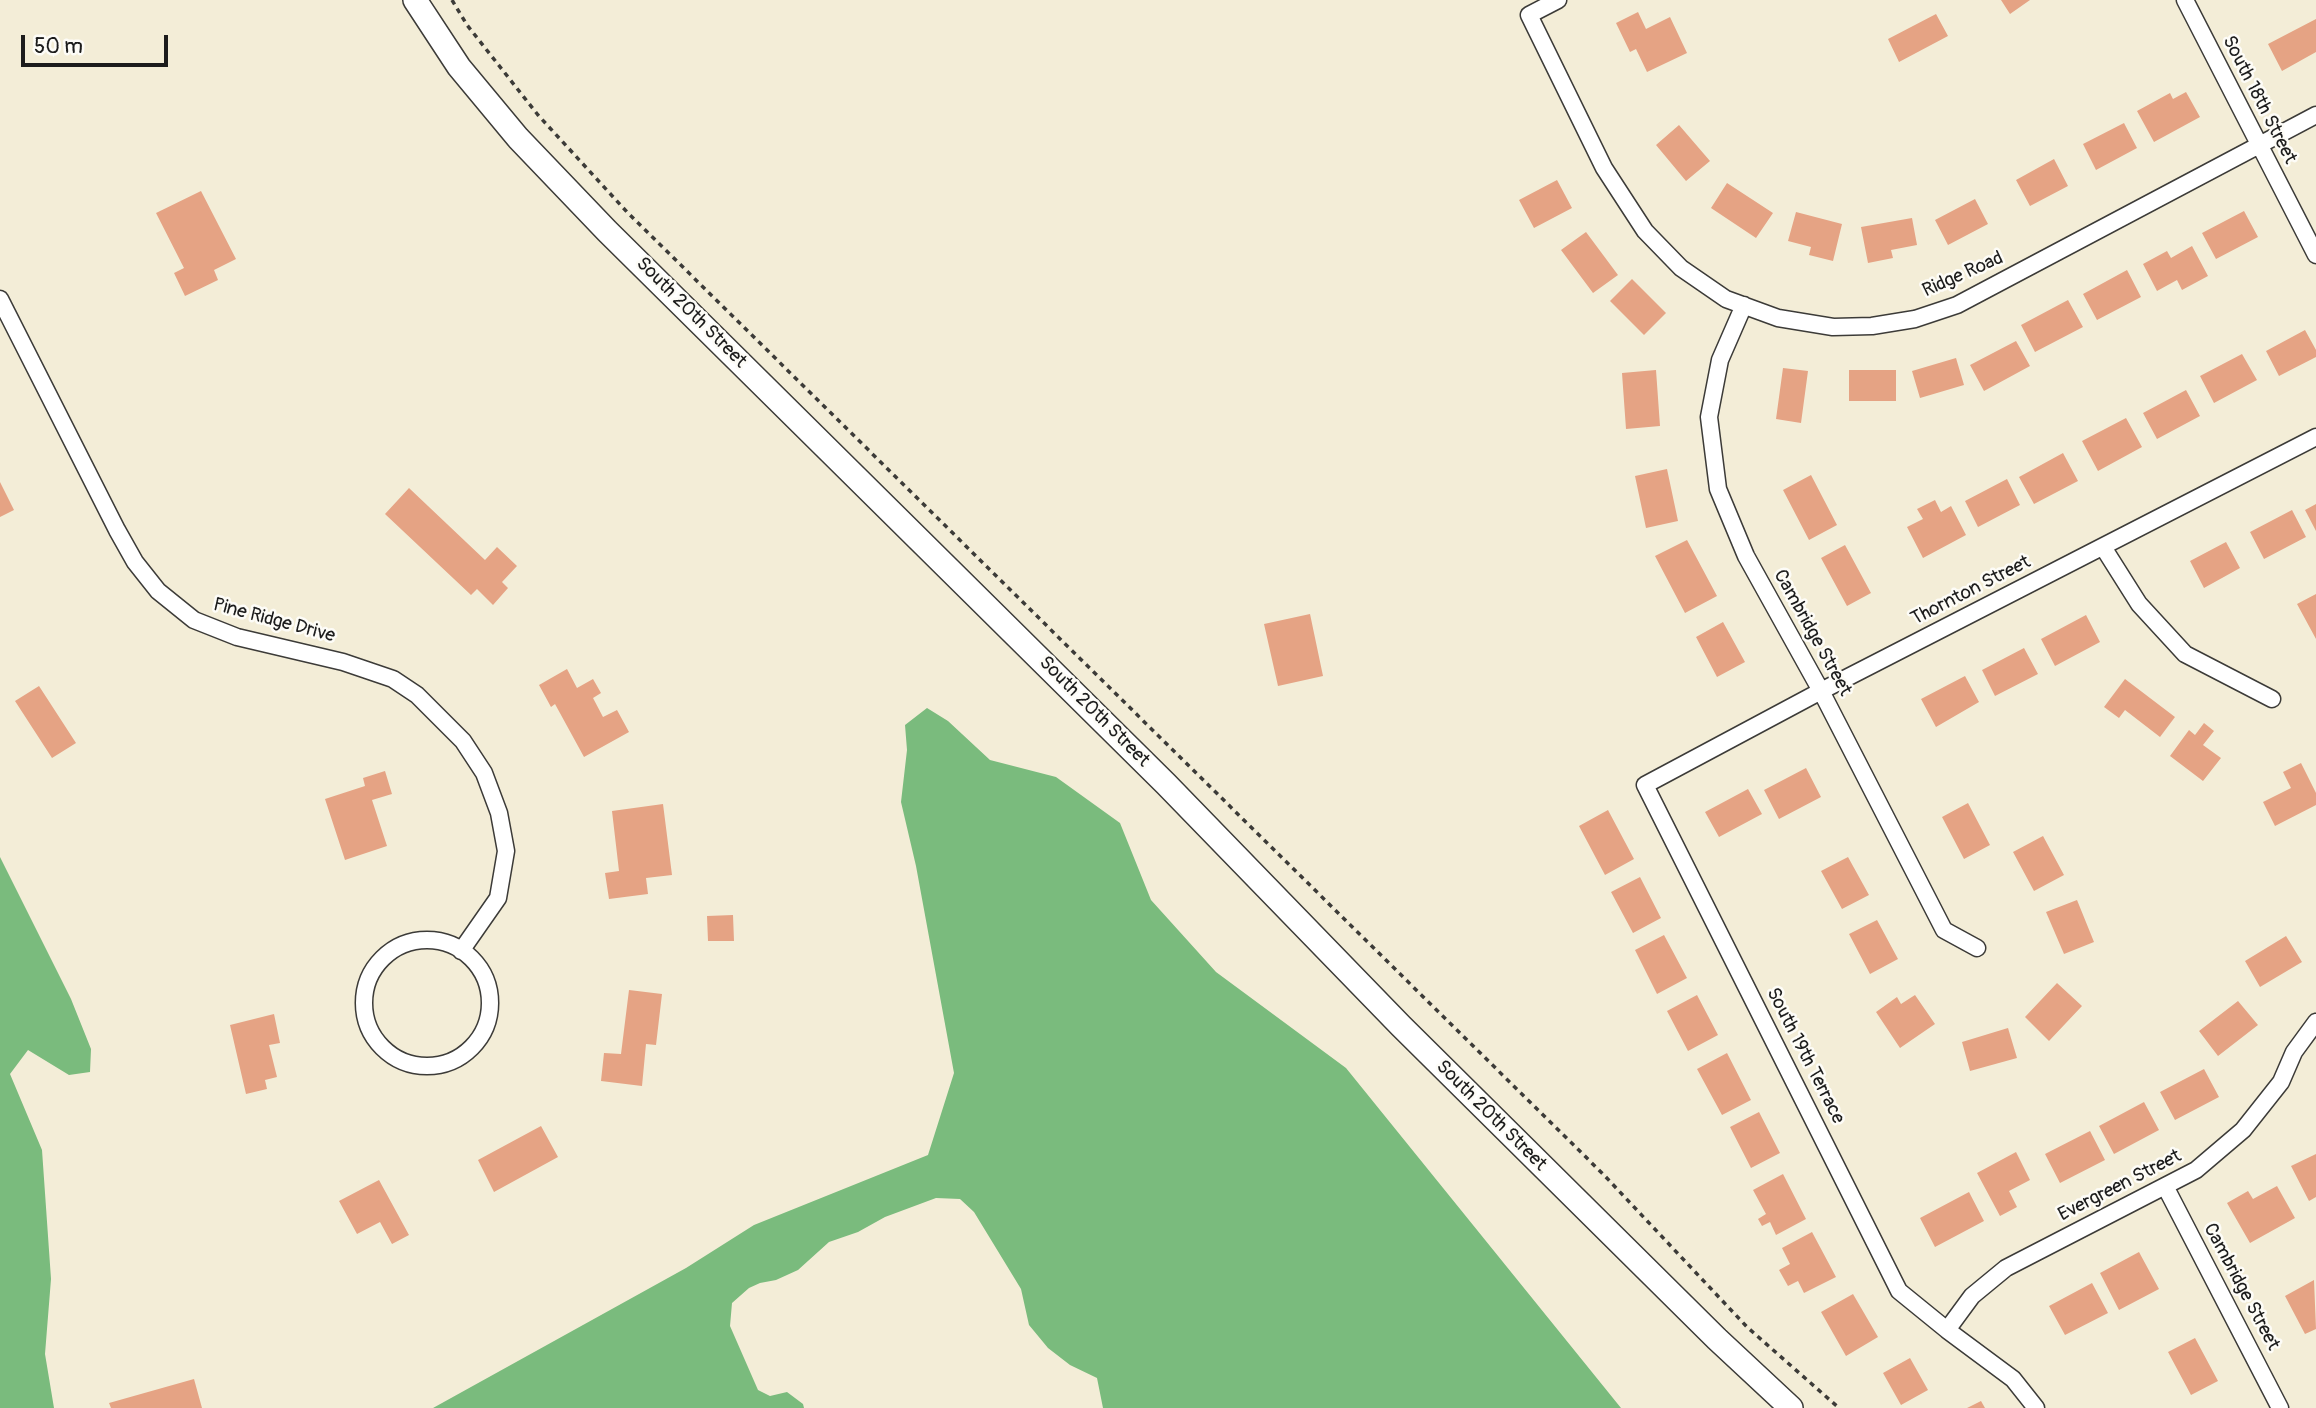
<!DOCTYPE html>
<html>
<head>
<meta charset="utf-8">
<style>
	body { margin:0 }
	#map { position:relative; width:2316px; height:1408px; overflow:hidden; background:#f3edd7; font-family:Pangolin,sans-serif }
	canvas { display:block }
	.scale { position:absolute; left:21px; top:35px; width:147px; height:32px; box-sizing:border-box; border:4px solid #1c1c1c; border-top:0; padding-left:9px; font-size:21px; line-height:24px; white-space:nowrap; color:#1c1c1c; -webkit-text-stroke:5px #fdfcf7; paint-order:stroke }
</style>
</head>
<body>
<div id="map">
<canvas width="2316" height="1408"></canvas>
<div class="scale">50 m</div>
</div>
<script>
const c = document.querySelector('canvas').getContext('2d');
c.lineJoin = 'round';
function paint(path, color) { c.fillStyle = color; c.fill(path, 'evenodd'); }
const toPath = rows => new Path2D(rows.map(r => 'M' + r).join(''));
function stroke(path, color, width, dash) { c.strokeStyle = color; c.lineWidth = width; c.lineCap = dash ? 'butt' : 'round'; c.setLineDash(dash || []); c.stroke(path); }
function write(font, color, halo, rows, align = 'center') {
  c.font = font + ' Pangolin,sans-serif'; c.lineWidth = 5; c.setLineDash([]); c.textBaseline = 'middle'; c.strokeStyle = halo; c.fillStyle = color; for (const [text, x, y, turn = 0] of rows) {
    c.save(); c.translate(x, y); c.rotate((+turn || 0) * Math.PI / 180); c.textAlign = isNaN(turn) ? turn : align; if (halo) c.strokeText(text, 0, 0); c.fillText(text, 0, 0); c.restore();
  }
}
paint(toPath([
	[927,708,948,721,990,760,1056,777,1120,823,1151,900,1216,972,1346,1068,1621,1408,1103,1408,1097,1378,1070,1365,1048,1348,1029,1325,1021,1289,974,1212,960,1199,936,1198,885,1217,858,1232,829,1242,798,1270,776,1280,760,1283,749,1288,732,1303,730,1326,758,1390,770,1396,787,1392,803,1404,804,1408,433,1408,686,1268,754,1225,928,1155,954,1073,916,866,901,802,907,750,905,725],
	[0,857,71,999,91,1049,90,1072,69,1075,28,1050,10,1074,42,1150,51,1279,45,1354,54,1408,0,1408]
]), '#7abb7d');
paint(toPath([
	[2001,0,2030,0,2010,14],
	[1638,12,1646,29,1670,17,1687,53,1647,72,1636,49,1630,52,1616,23],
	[1936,14,1948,36,1899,62,1888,39],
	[2316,19,2316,52,2282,71,2268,44],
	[2186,92,2200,117,2154,142,2137,111,2170,93,2173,99],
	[2124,123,2137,148,2096,170,2083,144],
	[1679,125,1710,161,1686,181,1656,145],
	[2054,159,2068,186,2030,206,2016,180],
	[1557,180,1572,208,1534,228,1519,200],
	[1727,183,1773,213,1756,238,1711,208],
	[201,191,236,259,214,270,218,280,185,296,174,273,184,268,156,213],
	[1975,199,1988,224,1948,245,1935,220],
	[2244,211,2258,237,2216,259,2202,233],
	[1796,212,1842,224,1833,261,1809,255,1811,247,1788,241],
	[1912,218,1917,245,1891,250,1893,258,1868,263,1861,227],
	[1586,232,1618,275,1593,293,1561,250],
	[2192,246,2208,276,2182,290,2177,280,2157,291,2143,264,2167,251,2171,258],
	[2127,270,2141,297,2097,320,2083,294],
	[1632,279,1666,313,1644,335,1610,301],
	[2068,300,2083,327,2035,352,2021,325],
	[2305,330,2316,350,2316,357,2279,376,2266,351],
	[2016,341,2030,366,1984,391,1970,365],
	[2242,354,2257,380,2214,403,2200,376],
	[1956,358,1964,385,1920,398,1912,371],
	[1783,368,1808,371,1801,423,1776,419],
	[1656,370,1660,426,1626,429,1622,373],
	[1849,370,1896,370,1896,401,1849,401],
	[2186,390,2200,416,2157,439,2143,413],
	[2126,418,2142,447,2098,471,2082,441],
	[2063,453,2078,481,2034,504,2019,477],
	[1667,469,1678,521,1646,528,1635,476],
	[1811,475,1837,525,1809,540,1783,490],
	[2007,479,2020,505,1978,527,1965,501],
	[0,482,14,510,0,517],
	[409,488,485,560,497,547,517,566,502,582,508,588,493,605,477,589,471,595,385,514],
	[1935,500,1941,512,1951,506,1966,535,1923,558,1907,527,1923,519,1917,509],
	[2316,504,2316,531,2305,510],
	[2292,510,2306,537,2264,559,2250,532],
	[1687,540,1717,596,1685,613,1655,556],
	[2226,542,2240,568,2204,588,2190,561],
	[1845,545,1871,593,1847,606,1821,558],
	[2316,594,2316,639,2297,604],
	[1310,614,1323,676,1278,686,1264,624],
	[2086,615,2100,642,2055,666,2041,639],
	[1723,622,1745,662,1717,677,1696,637],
	[2024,648,2038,674,1995,696,1982,670],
	[567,669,577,688,593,679,601,693,593,698,603,717,617,710,629,732,584,757,555,704,551,707,539,685],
	[1965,676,1979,702,1936,727,1921,699],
	[2125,679,2175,717,2160,737,2125,710,2119,718,2104,707],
	[39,686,76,743,52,758,15,701],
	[2204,723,2214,731,2203,745,2221,758,2203,781,2170,756,2189,730,2195,735],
	[2301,763,2316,793,2316,805,2275,826,2263,802,2291,788,2283,772],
	[1806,768,1821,797,1779,819,1764,790],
	[385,771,392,794,372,800,387,846,345,860,325,799,365,786,363,778],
	[1748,789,1762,814,1719,837,1705,812],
	[1968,803,1990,845,1964,859,1942,817],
	[663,804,672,875,646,878,648,894,609,899,605,873,619,871,612,811],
	[1608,810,1634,859,1605,875,1579,826],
	[2043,836,2064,875,2034,891,2013,852],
	[1848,857,1869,895,1842,909,1821,871],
	[1640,877,1661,918,1633,933,1611,892],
	[2077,900,2094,942,2064,954,2046,912],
	[733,915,734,941,708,941,707,916],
	[1877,920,1898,959,1870,974,1849,934],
	[1664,935,1687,978,1657,994,1635,950],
	[2286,936,2302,962,2260,987,2245,961],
	[2057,983,2082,1006,2049,1041,2025,1017],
	[629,990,662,994,656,1045,646,1044,642,1086,601,1081,604,1053,621,1054],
	[1697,995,1718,1035,1688,1051,1667,1011],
	[1915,995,1935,1024,1900,1048,1876,1012,1897,997,1901,1004],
	[2238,1001,2258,1025,2218,1056,2199,1031],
	[274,1014,280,1043,269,1045,277,1077,265,1080,267,1089,246,1094,230,1025],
	[2008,1028,2017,1058,1970,1071,1962,1042],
	[1727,1053,1751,1100,1722,1115,1697,1069],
	[2204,1069,2219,1097,2175,1120,2160,1092],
	[2144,1102,2159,1130,2114,1154,2099,1126],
	[1759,1112,1780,1153,1751,1168,1730,1127],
	[541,1126,558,1157,494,1192,478,1160],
	[2090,1131,2105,1160,2060,1183,2045,1154],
	[2016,1152,2030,1180,2009,1191,2017,1207,2000,1216,1977,1173],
	[2316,1154,2316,1197,2309,1201,2291,1166],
	[1783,1174,1806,1219,1776,1235,1770,1222,1762,1226,1758,1219,1766,1214,1753,1190],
	[379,1180,409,1235,392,1244,380,1222,357,1234,339,1201],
	[2277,1186,2295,1218,2250,1243,2227,1203,2248,1191,2253,1199],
	[1969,1192,1984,1221,1935,1247,1920,1218],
	[1812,1232,1836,1277,1804,1293,1798,1281,1788,1286,1779,1270,1790,1264,1782,1248],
	[2139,1252,2159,1289,2119,1310,2100,1273],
	[2314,1280,2316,1329,2305,1334,2285,1296],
	[2092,1283,2108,1313,2065,1335,2049,1306],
	[1853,1294,1878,1337,1846,1356,1821,1312],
	[2195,1338,2218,1381,2191,1395,2168,1352],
	[1910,1358,1928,1390,1901,1405,1883,1373],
	[194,1379,202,1408,111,1408,109,1403],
	[1981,1401,1985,1408,1967,1408]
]), '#e5a384');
const minor = toPath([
	[1558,0,1529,15,1604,168,1645,231,1681,268,1726,299,1778,318,1833,327,1872,326,1915,319,1957,305,2316,115],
	[2185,0,2316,255],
	[0,299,117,530,135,562,158,591,194,620,237,637,343,662,393,679,417,695,463,741,484,773,499,813,506,851,498,898,461,951],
	[1744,305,1720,360,1709,417,1718,489,1746,556,1821,691,1944,930,1977,948],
	[2103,547,2139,604,2185,654,2272,699],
	'364 1003a63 63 0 1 1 126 0a63 63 0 1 1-126 0Z',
	[2165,1186,2280,1408],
	[1947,1330,1972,1296,2006,1268,2196,1170,2243,1130,2281,1082,2294,1052,2316,1022],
	[2036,1408,2013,1379,1947,1330,1899,1291,1645,785,1821,691,2316,437]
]);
const secondary = toPath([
	[415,0,459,67,518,138,607,231,1166,784,1401,1026,1717,1339,1791,1408]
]);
stroke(minor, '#3c3b38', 19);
stroke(secondary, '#3c3b38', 26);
stroke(toPath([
	[452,0,467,25,538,115,627,212,1603,1174,1747,1327,1839,1408]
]), '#3c3b38', 3.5, [5, 5]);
stroke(minor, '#fff', 16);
stroke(secondary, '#fff', 23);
write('19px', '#1c1c1c', '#fdfcf7', [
	["South 18th Street",2259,100,63],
	["Ridge Road",1963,275,-24],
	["South 20th Street",691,313,45],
	["Thornton Street",1971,591,-27],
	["Pine Ridge Drive",274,621,15],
	["Cambridge Street",1812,633,61],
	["South 20th Street",1094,712,45],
	["South 19th Terrace",1805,1056,63],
	["South 20th Street",1491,1116,45],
	["Evergreen Street",2120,1186,-27],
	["Cambridge Street",2241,1287,62]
]);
</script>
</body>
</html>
